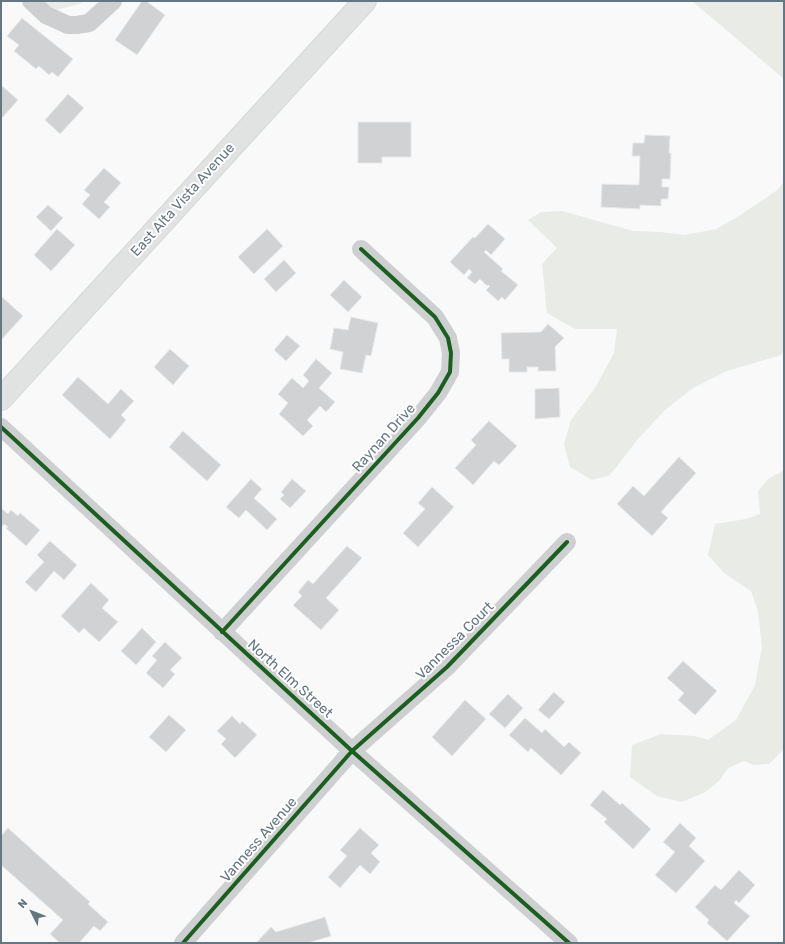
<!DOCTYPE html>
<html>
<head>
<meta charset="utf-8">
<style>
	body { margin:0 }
	#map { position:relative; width:785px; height:944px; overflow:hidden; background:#f9f9f9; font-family:Rubik,sans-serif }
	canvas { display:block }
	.frame { position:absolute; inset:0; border:2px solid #657683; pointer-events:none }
	.north { position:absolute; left:12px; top:892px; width:40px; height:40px; -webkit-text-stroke:3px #fff; paint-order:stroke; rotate:312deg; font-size:11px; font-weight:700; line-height:16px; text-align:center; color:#657683 }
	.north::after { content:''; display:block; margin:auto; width:14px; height:18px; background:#657683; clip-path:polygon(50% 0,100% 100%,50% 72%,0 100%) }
</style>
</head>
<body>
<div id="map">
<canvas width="785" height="944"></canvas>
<div class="frame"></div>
<div class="north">N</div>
</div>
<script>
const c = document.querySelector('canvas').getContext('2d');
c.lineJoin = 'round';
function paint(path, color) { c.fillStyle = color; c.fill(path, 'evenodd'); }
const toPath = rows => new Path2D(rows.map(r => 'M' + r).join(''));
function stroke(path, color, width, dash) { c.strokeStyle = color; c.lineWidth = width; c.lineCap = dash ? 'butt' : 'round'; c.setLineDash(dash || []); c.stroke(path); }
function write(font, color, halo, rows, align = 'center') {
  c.font = font + ' Rubik,sans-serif'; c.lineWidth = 4; c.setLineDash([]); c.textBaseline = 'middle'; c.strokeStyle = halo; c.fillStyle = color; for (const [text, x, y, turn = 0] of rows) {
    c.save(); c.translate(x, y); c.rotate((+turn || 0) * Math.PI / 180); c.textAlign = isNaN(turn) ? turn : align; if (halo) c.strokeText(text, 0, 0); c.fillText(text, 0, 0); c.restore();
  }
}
paint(toPath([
	[39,1,84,1,82,3,53,11],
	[692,1,784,1,784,79],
	[784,182,784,351,781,355,727,371,693,388,665,410,638,439,610,475,592,480,570,467,564,444,571,420,595,388,614,353,617,329,575,329,547,313,542,264,557,248,528,220,541,212,562,211,633,231,660,232,685,235,716,229,739,216,776,191],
	[784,470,784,749,769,764,754,765,744,761,728,768,720,780,704,793,681,802,657,796,630,777,632,745,661,734,695,736,708,740,736,720,755,685,762,647,758,611,751,591,724,573,708,555,715,524,746,519,760,514,758,491,768,479]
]), '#e8ebe6');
const building = toPath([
	[142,1,146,1,165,15,137,55,115,40,142,1],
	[22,18,73,59,58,77,52,72,49,75,39,66,36,69,14,51,19,45,7,36,22,18],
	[1,85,18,100,1,119,1,85],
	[68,94,84,108,60,134,45,120,68,94],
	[358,122,411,122,411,157,382,157,382,163,358,163,358,122],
	[645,135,670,136,669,153,671,153,670,179,662,179,662,187,669,187,668,199,661,199,661,206,640,205,640,209,601,207,602,184,639,185,640,156,632,156,633,143,644,143,645,135],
	[104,168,121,183,104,202,110,207,99,219,82,204,90,195,84,190,104,168],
	[48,205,63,218,51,231,36,217,48,205],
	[488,224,505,239,491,255,486,250,484,252,503,269,501,271,518,285,505,300,502,297,498,301,486,290,490,286,488,285,487,286,480,279,475,284,467,278,472,272,469,269,464,275,450,262,473,237,475,238,488,224],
	[57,229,75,245,51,271,34,255,57,229],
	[267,229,283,246,254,274,238,257,267,229],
	[284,260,296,273,276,292,264,279,284,260],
	[344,280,362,297,348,312,330,295,344,280],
	[1,296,23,316,1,340,1,296],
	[351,317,378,323,371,356,366,355,362,373,340,369,343,352,330,349,334,328,348,330,351,317],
	[548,324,564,338,555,347,556,371,538,371,538,367,527,367,527,372,509,372,509,359,502,359,501,333,541,332,548,324],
	[287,335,300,346,286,361,274,350,287,335],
	[170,349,189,366,173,385,154,367,170,349],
	[316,359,332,373,319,388,335,402,326,412,320,406,307,420,313,426,303,436,279,414,288,403,278,394,292,378,303,388,309,381,303,375,316,359],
	[78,377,108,404,121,389,134,401,121,415,126,420,110,439,62,395,78,377],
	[559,388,560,417,535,419,535,389,559,388],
	[489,421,517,446,499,465,494,461,473,485,455,468,476,445,471,440,489,421],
	[183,431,221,465,207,481,169,447,183,431],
	[679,457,696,473,661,512,668,518,652,536,617,504,633,486,644,496,679,457],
	[251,479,262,489,254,498,277,519,267,530,246,510,239,518,226,507,251,479],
	[292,479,306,491,290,508,280,499,284,495,281,492,292,479],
	[432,487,454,507,418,547,403,533,425,509,418,503,432,487],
	[1,508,8,514,11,510,18,516,20,513,40,530,26,546,6,528,8,527,4,524,1,528,1,508],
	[50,541,77,565,64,580,54,571,36,592,25,582,44,562,37,555,50,541],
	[347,546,362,558,326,598,339,610,321,630,293,605,302,596,298,592,308,580,313,584,347,546],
	[91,583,109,600,102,608,118,622,99,642,84,628,79,633,61,616,91,583],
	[142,628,156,642,136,665,121,651,142,628],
	[165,642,182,658,170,670,175,674,163,688,146,673,157,660,152,656,165,642],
	[683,661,717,691,695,715,678,700,684,693,667,678,683,661],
	[554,692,565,702,549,719,538,710,554,692],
	[508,694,523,708,505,728,489,714,508,694],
	[465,700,486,719,452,756,432,737,465,700],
	[169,715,186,730,166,752,149,737,169,715],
	[232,716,240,724,242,721,257,735,235,758,221,744,226,739,217,731,232,716],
	[525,718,542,733,545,729,564,747,569,742,581,753,561,775,531,748,528,752,509,735,525,718],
	[603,790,620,805,622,803,651,829,633,849,604,822,607,819,590,805,603,790],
	[680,823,696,838,689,846,705,861,676,893,655,875,675,852,663,842,680,823],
	[8,828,90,902,88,904,108,922,100,931,94,926,79,943,60,943,50,934,63,920,1,865,1,836,8,828],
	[360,828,379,845,371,853,380,862,370,874,360,865,340,888,328,877,347,856,340,850,360,828],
	[739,870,755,885,739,903,736,900,734,903,750,916,727,941,707,923,709,920,695,907,715,885,721,890,739,870],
	[325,917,331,936,308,943,256,943,271,927,276,932,325,917]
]);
paint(building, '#d0d2d3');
stroke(building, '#e8e8e8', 1);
const major = toPath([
	[1,399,365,1]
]);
stroke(major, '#d5d6d7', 24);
stroke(toPath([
	[31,1,46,15,68,25,77,25,89,23,113,1],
	[1,427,352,751,569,943],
	[222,632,418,418,438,393,450,372,451,353,448,338,435,317,361,249],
	[183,943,352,751,447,667,567,542]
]), '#cecfd0', 18);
stroke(major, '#e1e2e2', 22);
stroke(toPath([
	[1,427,352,751,569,943],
	[222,632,418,418,438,393,450,372,451,353,448,338,435,317,361,249],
	[183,943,352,751,447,667,567,542]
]), '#1b5e20', 4);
write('14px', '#657683', '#fff', [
	["East Alta Vista Avenue",183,200,-48],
	["Raynan Drive",384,438,-48],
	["Vannessa Court",455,641,-45],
	["North Elm Street",290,679,42],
	["Vanness Avenue",259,840,-49]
]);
</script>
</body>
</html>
